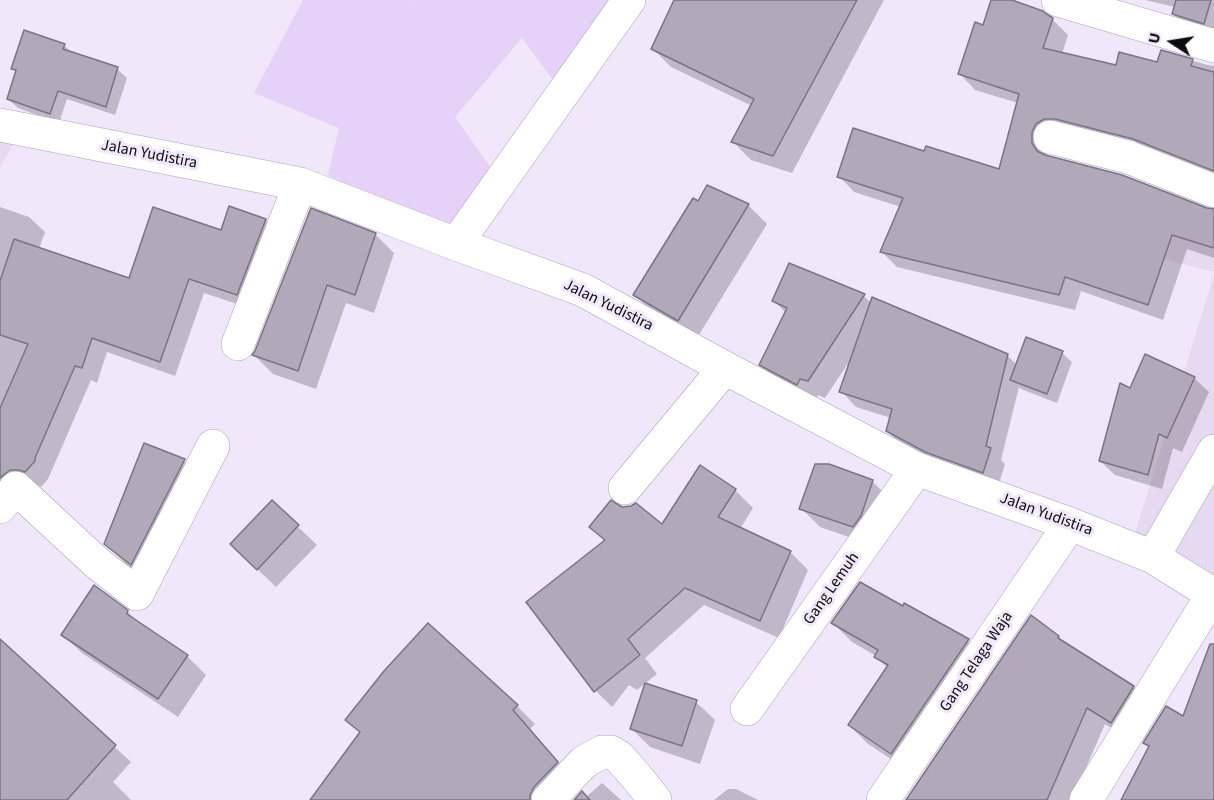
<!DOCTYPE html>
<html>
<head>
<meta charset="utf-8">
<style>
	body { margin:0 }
	#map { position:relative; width:1214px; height:800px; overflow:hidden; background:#f1e7fa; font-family:"Source Sans 3",sans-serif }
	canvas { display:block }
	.north { position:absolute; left:1142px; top:12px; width:60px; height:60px; -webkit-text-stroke:4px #f1e7fa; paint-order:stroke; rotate:282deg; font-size:16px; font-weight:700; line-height:24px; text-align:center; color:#0d0a10 }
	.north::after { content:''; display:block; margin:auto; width:21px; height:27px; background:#0d0a10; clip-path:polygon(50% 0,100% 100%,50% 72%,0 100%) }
</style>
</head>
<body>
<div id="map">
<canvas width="1214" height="800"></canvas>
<div class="north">U</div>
</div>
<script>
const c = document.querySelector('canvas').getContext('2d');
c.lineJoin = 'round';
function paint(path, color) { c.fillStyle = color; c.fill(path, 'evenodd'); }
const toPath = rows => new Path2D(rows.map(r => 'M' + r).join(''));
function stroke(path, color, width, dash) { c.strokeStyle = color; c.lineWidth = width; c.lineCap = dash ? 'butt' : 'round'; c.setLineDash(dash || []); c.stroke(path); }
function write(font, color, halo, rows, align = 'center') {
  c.font = font + ' "Source Sans 3",sans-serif'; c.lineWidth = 6; c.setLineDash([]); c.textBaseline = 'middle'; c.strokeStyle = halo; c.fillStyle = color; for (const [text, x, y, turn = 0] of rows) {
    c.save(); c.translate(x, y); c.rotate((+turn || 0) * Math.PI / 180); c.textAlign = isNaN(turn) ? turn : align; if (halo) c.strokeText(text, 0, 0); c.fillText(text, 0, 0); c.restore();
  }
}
paint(toPath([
	[0,109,29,115,0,168],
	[1172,165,1214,183,1214,272,1152,256],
	[1214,274,1214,575,1133,540]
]), '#e7d9f2');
paint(toPath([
	[303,0,411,0,413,1,414,0,634,0,566,98,522,38,455,117,500,181,452,247,328,175,339,128,254,93]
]), '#e6d1f8');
paint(toPath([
	[676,0,884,0,792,173,751,160,733,142,752,106,671,67,653,49],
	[992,0,1007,0,1052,19,1068,35,1062,54,1117,67,1158,63,1162,52,1208,65,1214,66,1214,179,1047,149,1047,157,1207,210,1214,211,1214,258,1187,249,1163,320,1081,291,1075,310,897,267,882,252,901,207,854,192,839,176,925,153,1000,171,1018,103,975,90,960,74,984,27],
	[1145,0,1214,0,1214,37,1189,29,1173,14,1175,7],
	[64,45,72,53,117,69,127,78,115,115,67,99,59,123,18,108,8,99,17,73,13,68],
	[708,187,748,205,767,224,697,338,654,314,635,295],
	[0,207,29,217,45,232,39,249,130,280,222,232,230,208,266,220,281,235,252,309,204,293,175,376,107,352,97,383,91,380,48,479,41,487,36,484,0,512],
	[375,234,394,253,374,313,346,303,316,389,273,374,254,355],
	[790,265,864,296,871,303,1007,355,1017,365,1062,353,1072,362,1057,403,1021,389,1019,387,1001,460,1005,464,998,487,903,446,887,431,891,418,856,407,841,391,851,359,825,398,818,395,815,401,779,382,761,365,786,313,774,301],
	[1194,378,1209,392,1182,452,1173,448,1162,489,1115,475,1100,461,1131,390],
	[145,445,184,461,203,480,150,583,125,563,106,544],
	[872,481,891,500,872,545,820,527,801,508],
	[735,490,753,508,740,529,790,552,808,570,779,638,704,605,645,658,657,674,637,690,629,685,612,707,594,689,606,542,591,527,662,527],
	[272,502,317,545,276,587,251,563],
	[905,605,968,641,987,659,911,772,868,744,849,725,888,668,876,656,852,642,833,623,903,608],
	[127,611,142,626,187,656,206,675,178,717,82,653,63,635],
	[1059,637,1068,646,1133,687,1151,705,1130,740,1105,724,1072,800,907,800],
	[0,641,131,762,113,782,131,800,0,800],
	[696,702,715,720,700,764,650,747,631,728],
	[517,706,535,724,530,729,563,767,536,800,312,800,361,733,347,720],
	[602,783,621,800,576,800,586,797],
	[728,789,736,789,758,800,714,800]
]), '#0003');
const building = toPath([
	[674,0,857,0,773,156,731,142,754,99,651,49,674,0],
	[991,0,1012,0,1043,11,1045,13,1053,18,1043,48,1116,65,1119,52,1157,62,1161,50,1193,59,1191,66,1214,72,1214,171,1133,139,1055,119,1044,119,1036,124,1032,132,1032,143,1037,151,1045,155,1122,175,1207,208,1214,209,1214,248,1172,235,1148,305,1065,277,1059,295,880,252,903,198,837,177,853,128,924,151,926,146,999,169,1019,94,958,74,975,22,983,25,991,0],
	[1176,0,1211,0,1204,24,1172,14,1176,0],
	[24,30,65,44,63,49,118,67,106,107,58,91,50,114,7,99,16,70,11,69,24,30],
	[707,185,749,204,678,321,633,295,693,198,698,201,707,185],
	[229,206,266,219,237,295,189,279,160,362,92,338,82,368,75,366,35,458,35,461,25,472,19,470,10,470,0,478,0,408,28,344,0,335,0,281,14,239,129,278,153,207,221,230,229,206],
	[311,208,376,233,355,295,327,285,298,371,252,355,255,351,311,208],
	[789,263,865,294,808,381,800,379,797,385,759,365,787,308,772,301,789,263],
	[872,297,1008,354,986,446,991,448,983,473,925,452,886,431,892,409,839,392,872,297],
	[1026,337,1063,351,1047,394,1010,380,1026,337],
	[1145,354,1195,377,1167,438,1159,434,1148,475,1099,461,1120,383,1130,388,1145,354],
	[144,443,185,459,131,565,104,544,144,443],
	[815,464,829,464,873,480,861,516,853,527,799,509,815,464],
	[700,465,736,489,718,517,791,551,760,621,685,588,628,639,640,655,594,692,526,602,605,540,589,527,611,500,622,507,631,506,636,503,662,524,700,465],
	[272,500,299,525,257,570,230,544,272,500],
	[860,582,903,606,904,603,969,639,891,754,848,725,888,665,874,657,878,650,831,623,860,582],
	[94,585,128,610,127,614,188,655,158,699,61,635,94,585],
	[1031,615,1059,636,1058,638,1134,686,1111,723,1087,708,1047,800,906,800,1031,615],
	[428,623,518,705,513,710,558,762,534,787,530,795,530,800,310,800,360,732,345,720,384,671,428,623],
	[0,639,116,745,67,800,0,800,0,639],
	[1210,644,1214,644,1214,800,1121,800,1149,746,1143,743,1166,706,1183,716,1210,644],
	[645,683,697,700,682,746,630,729,645,683],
	[582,791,590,800,574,800,582,791]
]);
paint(building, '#b1a8ba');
stroke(building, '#7c7384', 1.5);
const minor = toPath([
	[1058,0,1214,46],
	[0,125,300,184,456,244,583,290,725,368,917,469,1070,524,1153,557,1214,595],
	[1050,137,1128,157,1214,191],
	[456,244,629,0],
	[238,344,300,184],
	[625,488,725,368],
	[0,507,16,488,97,563,137,594,213,446],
	[1153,557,1214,451],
	[747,709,917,469],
	[548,800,584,762,602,752,611,752,619,757,635,775,655,800],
	[883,800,1070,524],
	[1086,800,1213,594]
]);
stroke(minor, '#aba2b4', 34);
stroke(minor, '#fff', 33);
write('16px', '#0d0a10', '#f1e7fa', [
	["Jalan Yudistira",149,155,11],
	["Jalan Yudistira",608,306,26],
	["Jalan Yudistira",1046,515,20],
	["Gang Lemuh",832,589,-55],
	["Gang Telaga Waja",977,662,-56]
]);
</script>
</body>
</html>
